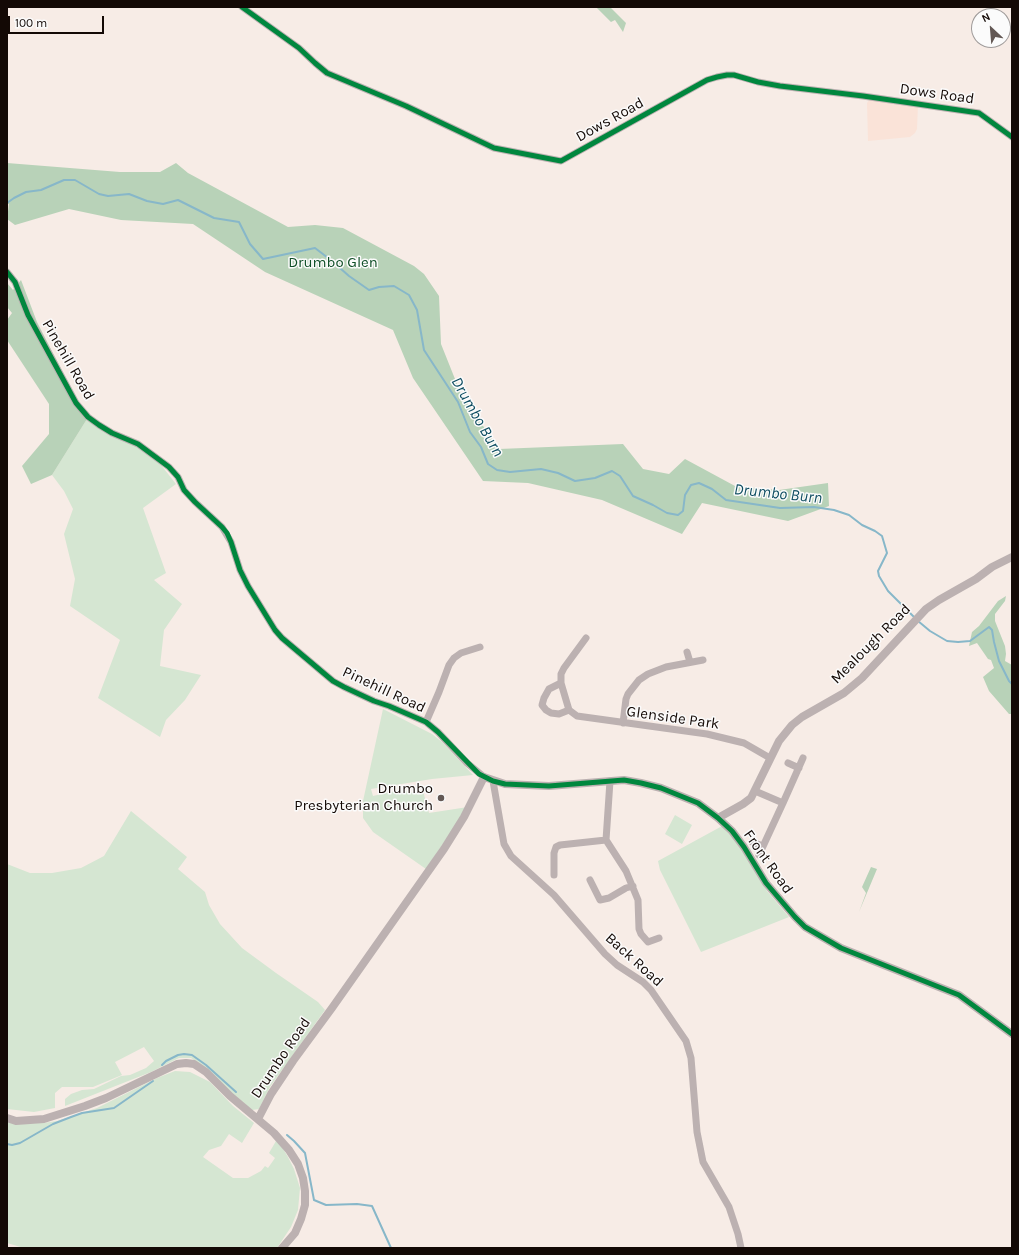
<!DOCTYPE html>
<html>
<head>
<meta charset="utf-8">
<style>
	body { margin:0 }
	#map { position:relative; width:1019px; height:1255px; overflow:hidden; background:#f7ece6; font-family:Karla,sans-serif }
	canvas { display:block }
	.frame { position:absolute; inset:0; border:8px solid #130905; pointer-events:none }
	.north { position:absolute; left:971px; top:8px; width:40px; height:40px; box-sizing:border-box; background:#fbfbfb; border:1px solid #9e9a99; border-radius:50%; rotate:334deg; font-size:11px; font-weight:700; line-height:16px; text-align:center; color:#130905 }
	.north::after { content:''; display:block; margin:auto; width:14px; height:18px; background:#635854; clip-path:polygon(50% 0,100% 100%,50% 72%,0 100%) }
	.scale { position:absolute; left:8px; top:16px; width:96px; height:18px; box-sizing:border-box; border:2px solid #130905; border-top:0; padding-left:5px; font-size:12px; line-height:14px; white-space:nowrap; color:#130905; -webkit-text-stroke:3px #fbfbfb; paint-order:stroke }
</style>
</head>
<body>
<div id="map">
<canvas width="1019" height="1255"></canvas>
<div class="frame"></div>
<div class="north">N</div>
<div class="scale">100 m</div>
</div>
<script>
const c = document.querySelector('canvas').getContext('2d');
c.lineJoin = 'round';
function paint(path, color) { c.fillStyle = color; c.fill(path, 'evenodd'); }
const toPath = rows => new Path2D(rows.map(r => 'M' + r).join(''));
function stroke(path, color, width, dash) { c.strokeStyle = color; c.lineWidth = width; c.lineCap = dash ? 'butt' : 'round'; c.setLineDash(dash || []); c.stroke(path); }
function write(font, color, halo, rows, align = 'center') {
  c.font = font + ' Karla,sans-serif'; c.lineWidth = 3; c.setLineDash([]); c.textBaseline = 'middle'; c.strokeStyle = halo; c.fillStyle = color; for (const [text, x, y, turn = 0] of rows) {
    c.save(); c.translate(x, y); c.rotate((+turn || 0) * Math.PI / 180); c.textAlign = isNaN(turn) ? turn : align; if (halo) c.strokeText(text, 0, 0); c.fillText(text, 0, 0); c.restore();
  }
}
paint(toPath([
	[870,99,918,105,917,129,915,133,910,137,868,141,867,103]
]), '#fae3d8');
paint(toPath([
	[87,419,136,445,161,465,176,484,143,508,166,573,154,580,182,604,164,630,160,666,201,675,185,700,166,720,160,737,98,698,120,640,70,606,75,579,64,534,73,509,64,491,52,475],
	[383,709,432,734,442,742,473,775,432,779,371,789,373,796,390,792,406,790,407,793,423,791,429,813,468,807,426,869,373,832,363,818,363,801],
	[131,811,187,857,178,869,205,892,209,905,220,924,242,948,276,973,318,1002,325,1010,270,1087,259,1109,252,1110,228,1090,202,1066,191,1058,179,1058,151,1072,65,1106,65,1099,71,1094,82,1090,94,1089,121,1076,130,1075,146,1068,154,1061,144,1047,115,1062,122,1075,93,1087,62,1087,55,1093,55,1108,34,1112,7,1109,7,864,30,873,52,873,81,868,104,856],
	[675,815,692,825,682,844,665,834],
	[724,825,740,845,767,891,789,917,701,952,660,870,658,861],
	[175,1071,190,1072,210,1082,233,1106,254,1123,242,1143,229,1134,221,1146,209,1150,203,1157,233,1178,248,1178,261,1171,265,1166,268,1168,275,1158,269,1153,276,1141,282,1147,288,1157,294,1169,300,1188,298,1210,291,1227,277,1248,24,1248,7,1243,7,1122,43,1123,57,1121,97,1108,157,1078]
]), '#d5e6d2');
paint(toPath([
	[596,7,610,7,626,23,623,32,615,20,611,22],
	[7,163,120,172,160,172,176,163,188,173,288,227,315,225,343,228,414,266,424,274,439,296,441,344,461,394,499,449,623,444,643,469,669,474,685,459,735,486,779,490,828,483,829,506,788,521,702,503,682,534,602,500,528,483,483,481,413,378,393,330,265,272,193,224,121,220,69,209,15,225,7,219,9,204,7,204],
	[21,280,37,322,87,419,52,475,31,484,22,466,49,434,49,404,7,340,7,320,12,313,7,307,7,283,13,290],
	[1006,596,1005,601,995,614,995,621,1005,646,1006,654,1005,661,1012,665,1012,714,1009,714,989,691,983,677,994,668,991,660,988,659,977,643,969,646,972,632,979,626,998,601],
	[871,867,877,869,859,912,866,893,862,887]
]), '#b8d2b8');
stroke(toPath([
	[7,203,14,198,26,192,41,190,64,180,75,180,99,194,108,196,129,194,147,201,163,204,178,200,214,218,239,222,250,244,263,259,315,248,332,261,349,276,369,290,379,287,394,286,409,295,417,310,424,350,458,402,470,432,481,447,488,464,497,470,510,472,541,469,558,473,575,481,595,478,612,471,620,476,633,496,653,505,667,513,678,515,683,511,685,495,691,485,699,483,712,489,726,500,780,508,814,507,834,510,849,515,862,525,875,531,882,536,887,553,878,571,879,576,888,591,915,618],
	[918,621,930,631,947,641,958,642,970,641,989,627,992,630,994,642,999,661,1009,681,1012,684],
	[162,1065,166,1061,178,1055,184,1054,192,1055,206,1065,236,1092],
	[287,1135,294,1141,305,1153,314,1200,326,1205,357,1204,372,1206,391,1248],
	[7,1144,12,1145,20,1143,53,1124,71,1117,82,1113,114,1108,153,1081]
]), '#87b7c9', 2);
stroke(toPath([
	[242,7,299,48,315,63,327,73,406,106,494,148,561,161,707,80,717,77,727,75,734,75,758,82,780,86,863,96,979,113,1012,137],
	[7,272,15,282,28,315,76,403,88,417,99,425,112,433,138,444,169,467,178,477,184,490,195,502,222,527,231,542,240,570,248,586,275,630,282,638,333,681,344,687,374,701,389,706,426,722,438,732,467,763,484,777],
	[586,638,564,668,561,674,561,683,549,689,544,698,542,705,546,710,551,713,559,714,569,710,577,716,707,734,744,743,770,758],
	[687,652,690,662],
	[561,683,569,710],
	[426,722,439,692,449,665,454,658,461,653,480,647],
	[623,723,626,699,628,694,639,680,648,674,666,667,703,660],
	[788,763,799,768],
	[493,781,504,844,511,856,554,895,605,954,617,965,643,982,651,990,686,1041,691,1058,697,1132,703,1162,729,1207,738,1234,741,1248],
	[610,781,606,840,626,871,638,900,639,929,641,934,648,942,659,938],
	[755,791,783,803,803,758],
	[752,842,763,846],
	[759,855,783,803],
	[554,875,554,853,556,847,560,845,606,840],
	[590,880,600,900,609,898,626,888,633,886]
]), '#bcb1b1', 7);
stroke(toPath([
	[718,818,743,804,751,798,779,741,792,725,802,717,844,693,862,678,926,609,939,600,976,579,992,567,1012,557],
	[7,1118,16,1121,44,1119,85,1106,106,1098,177,1064,186,1063,194,1064,206,1072,230,1096,274,1133,289,1150,298,1164,303,1178,305,1191,305,1205,301,1219,295,1233,282,1248],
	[258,1119,271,1094,293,1061,332,1008,444,849,464,817,484,777,505,784,549,786,624,780,641,783,661,788,698,803,718,818,732,831,744,847,766,883,795,917,805,927,841,948,959,995,1012,1034]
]), '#bcb1b1', 8);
stroke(toPath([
	[242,7,299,48,315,63,327,73,406,106,494,148,561,161,707,80,717,77,727,75,734,75,758,82,780,86,863,96,979,113,1012,137],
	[7,272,15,282,28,315,76,403,88,417,99,425,112,433,138,444,169,467,178,477,184,490,195,502,222,527,227,533,231,542,240,570,248,586,275,630,282,638,333,681,344,687,374,701,389,706,426,722,438,732,479,774,493,781,505,784,549,786,624,780,641,783,661,788,698,803,718,818,732,831,744,847,766,883,795,917,805,927,841,948,959,995,1012,1034]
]), '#00873e', 5);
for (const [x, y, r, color] of [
	[441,798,4,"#635854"]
]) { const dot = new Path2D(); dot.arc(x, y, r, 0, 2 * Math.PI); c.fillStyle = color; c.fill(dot); stroke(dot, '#fbfbfb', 1.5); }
write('15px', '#130905', '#fbfbfb', [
	["Dows Road",937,94,8],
	["Dows Road",610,120,-29],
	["Pinehill Road",68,360,60],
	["Mealough Road",871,644,-45],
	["Pinehill Road",384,690,25],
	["Glenside Park",673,718,8],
	["Front Road",768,862,55],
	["Back Road",634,960,42],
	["Drumbo Road",281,1058,-56]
]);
write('15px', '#0e4e26', '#fbfbfb', [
	["Drumbo Glen",333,263]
]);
write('15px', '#130905', '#fbfbfb', [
	["Drumbo",433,789],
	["Presbyterian Church",433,806]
], 'right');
write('italic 16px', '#0e4d61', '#fbfbfb', [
	["Drumbo Burn",477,417,60],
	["Drumbo Burn",778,494,6]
]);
</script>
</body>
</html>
